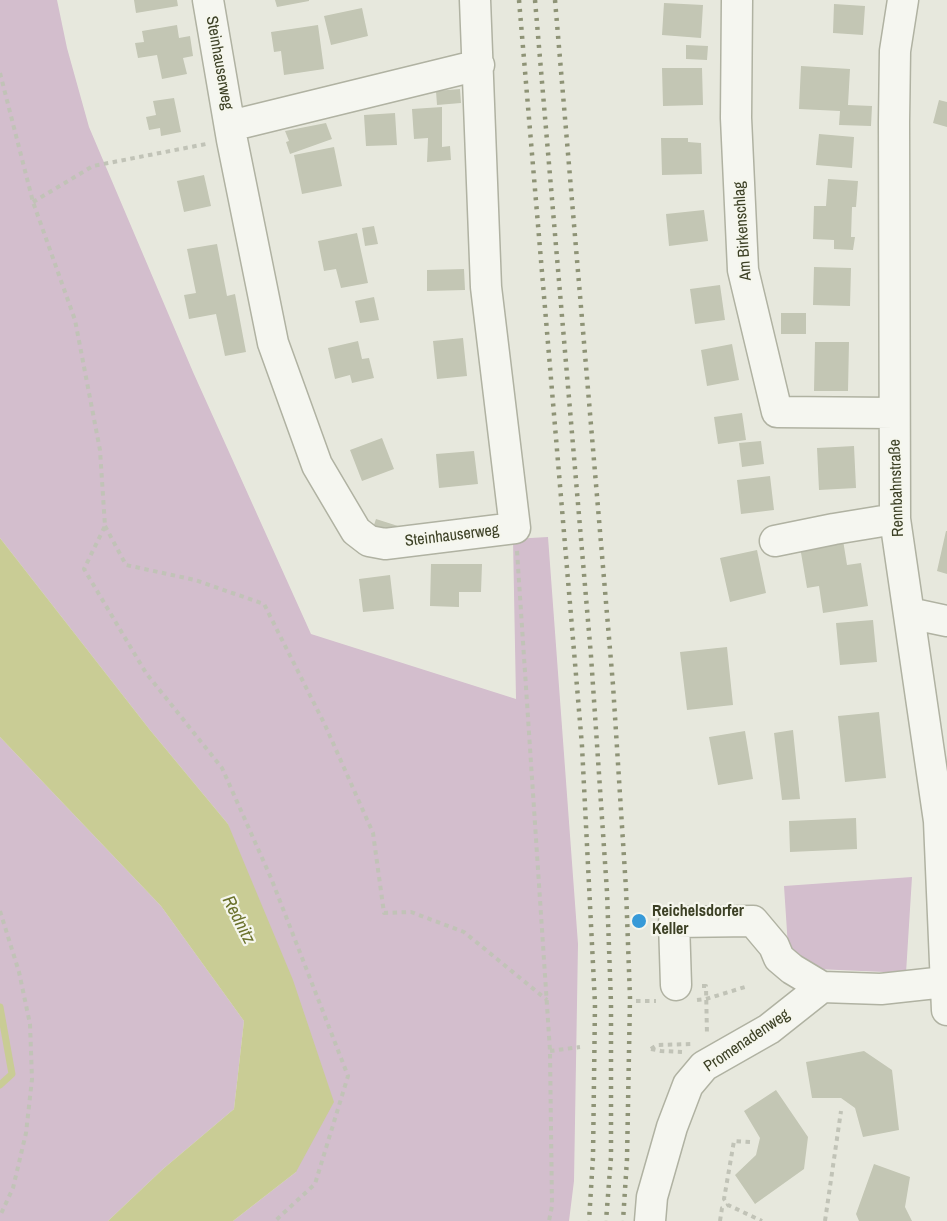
<!DOCTYPE html>
<html>
<head>
<meta charset="utf-8">
<style>
	body { margin:0 }
	canvas { display:block; background:#e7e8dd }
</style>
</head>
<body>
<canvas width="947" height="1221"></canvas>
<script>
const c = document.querySelector('canvas').getContext('2d');
c.lineJoin = 'round';
function paint(path, color) { c.fillStyle = color; c.fill(path, 'evenodd'); }
const toPath = rows => new Path2D(rows.map(r => 'M' + r).join(''));
function stroke(path, color, width, dash) { c.strokeStyle = color; c.lineWidth = width; c.lineCap = dash ? 'butt' : 'round'; c.setLineDash(dash || []); c.stroke(path); }
function write(font, color, halo, rows, align = 'center') {
  c.font = font + ' "Archivo Narrow",sans-serif'; c.lineWidth = 4.5; c.setLineDash([]); c.textBaseline = 'middle'; c.strokeStyle = halo; c.fillStyle = color; for (const [text, x, y, turn = 0] of rows) {
    c.save(); c.translate(x, y); c.rotate((+turn || 0) * Math.PI / 180); c.textAlign = isNaN(turn) ? turn : align; if (halo) c.strokeText(text, 0, 0); c.fillText(text, 0, 0); c.restore();
  }
}
paint(toPath([
	[0,0,57,0,67,48,89,127,193,372,311,634,516,699,513,539,548,537,578,944,574,1181,569,1221,233,1221,296,1172,228,824,150,730,0,538],
	[0,737,161,906,244,1021,234,1109,163,1169,108,1221,0,1221],
	[912,877,906,973,817,969,788,947,784,886]
]), '#d3becd');
paint(toPath([
	[0,538,150,730,228,824,293,980,334,1102,296,1172,233,1221,108,1221,163,1169,234,1109,244,1021,161,906,0,737]
]), '#c9cc95');
stroke(toPath([
	[0,1007,12,1074,0,1085]
]), '#c9cc95', 7);
paint(toPath([
	[134,0,177,0,178,6,136,13],
	[275,0,309,0,309,1,277,7],
	[664,3,703,5,701,38,662,35],
	[834,4,865,6,863,35,833,33],
	[362,8,368,36,331,45,324,16],
	[177,25,179,38,190,36,193,56,183,58,187,74,162,79,157,55,138,58,135,43,144,42,142,31],
	[318,25,324,69,284,75,281,51,274,52,271,32],
	[686,45,708,46,707,60,686,59],
	[801,66,850,69,848,105,872,106,871,126,839,125,840,111,799,109],
	[662,68,702,68,703,105,663,106],
	[460,89,461,103,437,105,436,91],
	[174,98,181,132,161,136,160,128,149,130,146,117,156,115,153,101],
	[939,100,947,102,947,127,933,123],
	[442,107,442,147,450,146,451,160,427,162,428,138,414,139,412,109],
	[395,113,397,145,366,146,364,115],
	[326,123,332,139,290,154,286,142,289,141,285,131],
	[819,134,854,137,852,168,816,165],
	[661,138,688,138,688,142,701,143,702,174,662,175],
	[334,147,342,186,302,194,294,155],
	[204,175,211,206,184,212,177,181],
	[828,179,858,181,856,207,852,207,851,237,855,237,853,250,834,249,834,240,813,239,814,206,826,206],
	[704,210,708,241,669,246,666,214],
	[374,226,378,244,365,246,362,228],
	[357,233,368,283,341,288,336,269,324,271,318,241],
	[217,244,227,296,235,294,246,352,225,356,216,314,189,319,184,295,196,293,187,249],
	[814,267,851,268,850,306,813,305],
	[464,269,465,290,427,291,427,270],
	[720,285,725,320,695,324,690,289],
	[374,297,379,320,360,323,355,301],
	[781,313,806,313,806,334,781,334],
	[463,338,467,376,437,379,433,341],
	[358,341,362,359,369,358,374,378,352,383,350,375,335,379,328,348],
	[815,342,849,342,848,391,814,391],
	[732,344,739,380,707,386,701,350],
	[742,413,746,440,718,444,714,417],
	[382,438,394,469,362,481,350,450],
	[761,441,764,464,742,467,739,443],
	[854,446,856,488,819,490,817,448],
	[474,451,478,484,439,488,436,454],
	[770,476,774,510,741,514,737,480],
	[376,519,398,526,395,535,373,528],
	[946,531,947,531,947,574,937,571],
	[843,540,847,565,861,563,868,606,823,613,819,586,807,588,800,547],
	[757,550,766,593,730,602,720,558],
	[431,564,482,564,481,592,459,592,459,607,430,606],
	[390,575,394,609,363,612,359,579],
	[873,620,877,662,840,665,836,623],
	[727,647,733,705,687,710,680,652],
	[879,712,886,778,845,782,838,716],
	[793,730,800,799,782,800,774,733],
	[745,731,753,779,718,785,709,737],
	[856,818,857,849,790,852,789,821],
	[864,1051,892,1070,899,1130,863,1137,855,1108,841,1098,812,1098,806,1062],
	[776,1090,808,1137,804,1169,755,1204,735,1175,756,1155,760,1138,744,1111],
	[874,1164,910,1177,905,1207,912,1221,859,1221,856,1214]
]), '#c3c6b4');
const minor = toPath([
	[208,0,232,140,273,343,317,465,356,531,369,541,385,544,515,528,486,287,475,0],
	[737,0,736,118,743,270,777,412,894,413],
	[903,0,895,51,894,122,895,519,939,821,947,1010],
	[230,126,479,65],
	[775,541,834,529,895,519],
	[909,613,947,621],
	[676,985,674,922,753,921,774,946,779,958,792,969,822,987],
	[650,1221,652,1197,672,1127,688,1085,704,1066,769,1029,822,987,881,989,945,982]
]);
stroke(minor, '#b0b2a2', 33);
stroke(toPath([
	[0,73,33,202,75,320,100,450,105,526,84,569,146,673,222,768,271,878,348,1076,315,1184,275,1221],
	[33,202,93,166,206,144],
	[105,526,126,565,195,580,264,604,325,725,373,833,384,913,411,912,464,932,547,1000],
	[517,551,550,1051,552,1206,549,1221],
	[0,911,19,972,30,1024,32,1079,26,1133,13,1188,0,1216],
	[702,986,706,986,707,1035],
	[697,1000,706,999,745,987],
	[636,1001,656,1001],
	[651,1049,657,1045,691,1044],
	[651,1049,661,1051,682,1052],
	[550,1051,580,1047],
	[750,1142,734,1141,724,1199,728,1205,762,1221],
	[720,1221,722,1208,728,1205],
	[825,1221,841,1111]
]), '#c1c3b7', 4, [4.5, 4.5]);
stroke(minor, '#f5f6f0', 30);
stroke(toPath([
	[519,0,582,746,595,1004,593,1157,589,1221],
	[535,0,591,656,607,892,611,1003,611,1157,606,1221],
	[555,0,613,685,626,889,630,998,627,1159,623,1221]
]), '#8e9376', 4.5, [3, 6]);
for (const [x, y, r, color] of [
	[639,921,8,"#379ad8"]
]) { const dot = new Path2D(); dot.arc(x, y, r, 0, 2 * Math.PI); c.fillStyle = color; c.fill(dot); stroke(dot, '#f5f6ed', 2); }
write('16px', '#3c4025', '#f5f6ed', [
	["Steinhauserweg",219,63,80],
	["Am Birkenschlag",743,231,-94],
	["Rennbahnstraße",897,488,-92],
	["Steinhauserweg",452,536,-7],
	["Promenadenweg",747,1041,-34]
]);
write('bold 16px', '#3c4025', '#f5f6ed', [
	["Reichelsdorfer",652,912],
	["Keller",652,930]
], 'left');
write('italic 18px', '#6b722c', '#f5f6ed', [
	["Rednitz",238,920,63]
]);
</script>
</body>
</html>
